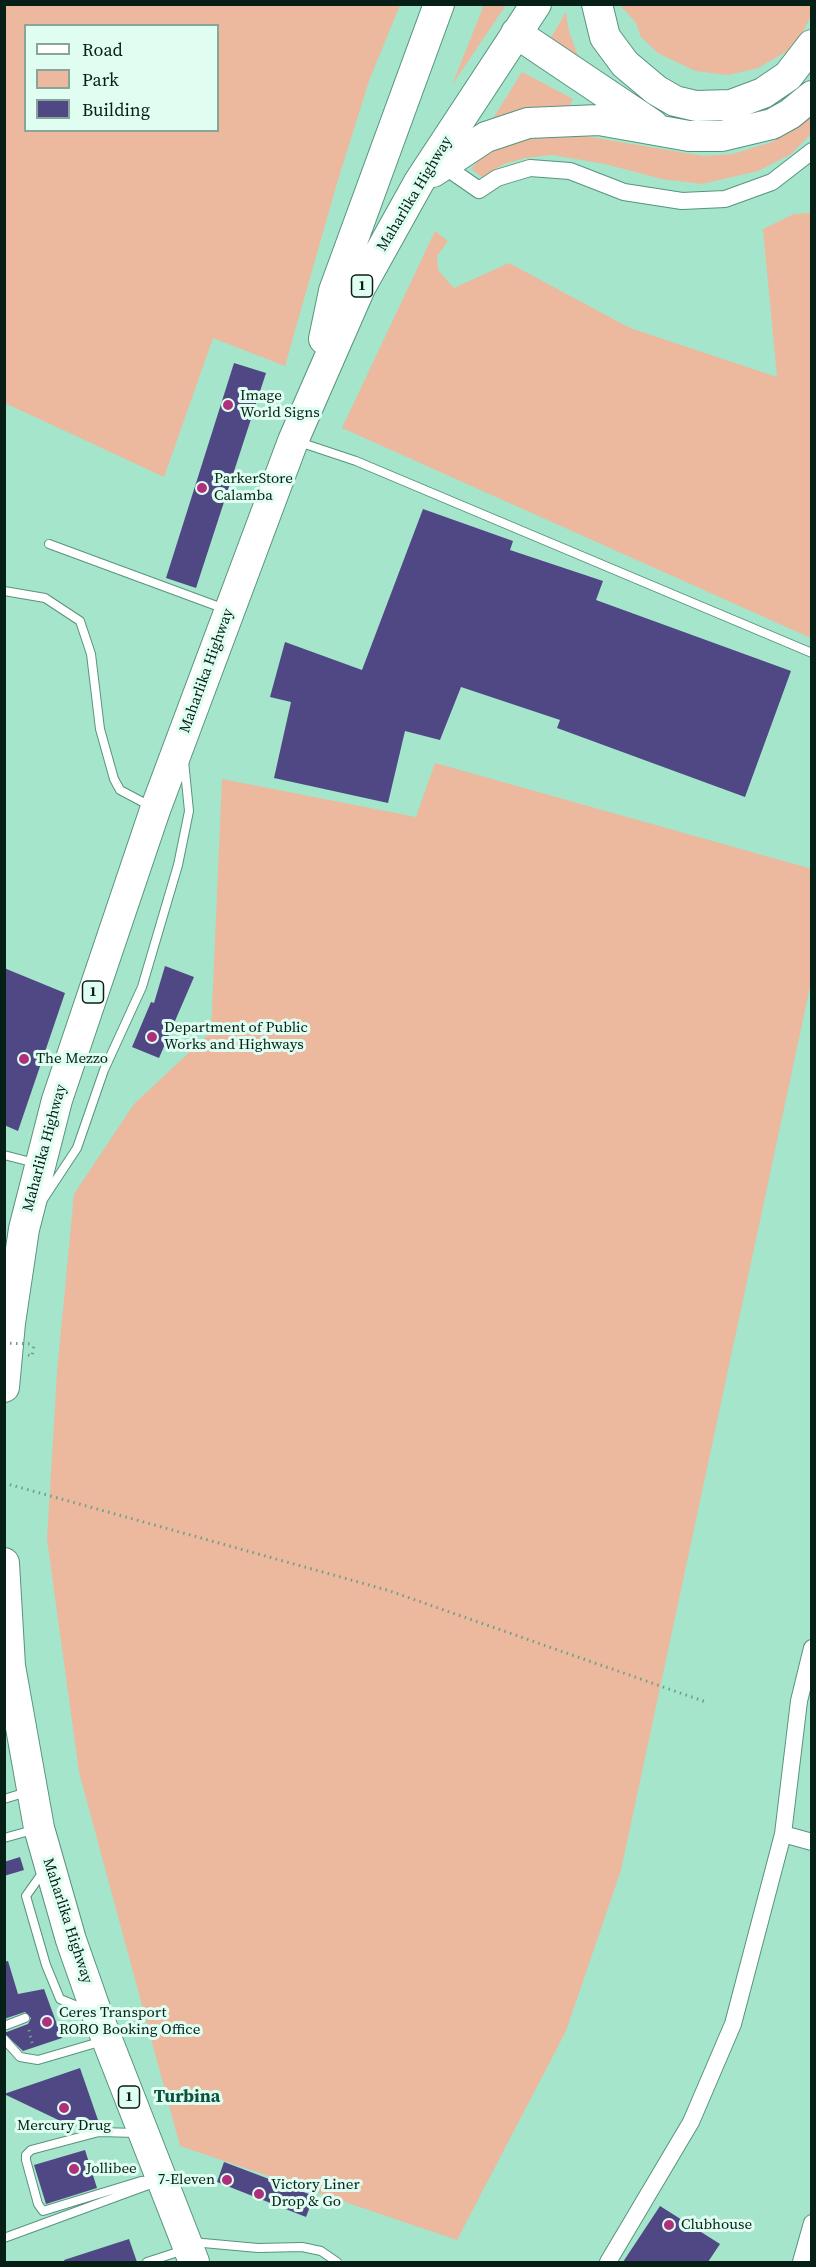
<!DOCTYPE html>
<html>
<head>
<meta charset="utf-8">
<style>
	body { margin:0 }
	#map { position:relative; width:816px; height:2267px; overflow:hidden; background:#a5e5cb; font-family:"Source Serif 4",serif }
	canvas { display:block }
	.frame { position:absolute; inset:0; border:6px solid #062017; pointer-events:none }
	.legend { position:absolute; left:24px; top:24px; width:195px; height:108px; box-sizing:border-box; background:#dffef1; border:2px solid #88a59a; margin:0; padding:8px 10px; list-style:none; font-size:18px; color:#062017 }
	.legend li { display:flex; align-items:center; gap:12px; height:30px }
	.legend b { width:30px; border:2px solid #88a59a }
</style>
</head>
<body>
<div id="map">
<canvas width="816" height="2267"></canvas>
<div class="frame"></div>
<ul class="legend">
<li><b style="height:8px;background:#fff"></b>Road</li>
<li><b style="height:16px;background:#ecb89e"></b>Park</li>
<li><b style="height:16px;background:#504884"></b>Building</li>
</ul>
</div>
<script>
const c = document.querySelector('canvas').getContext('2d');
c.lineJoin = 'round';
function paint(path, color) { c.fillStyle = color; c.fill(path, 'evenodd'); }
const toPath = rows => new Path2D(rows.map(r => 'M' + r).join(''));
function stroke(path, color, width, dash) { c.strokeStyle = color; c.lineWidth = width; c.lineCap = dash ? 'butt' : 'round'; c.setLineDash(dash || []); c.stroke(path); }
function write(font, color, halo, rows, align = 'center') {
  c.font = font + ' "Source Serif 4",serif'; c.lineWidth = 6; c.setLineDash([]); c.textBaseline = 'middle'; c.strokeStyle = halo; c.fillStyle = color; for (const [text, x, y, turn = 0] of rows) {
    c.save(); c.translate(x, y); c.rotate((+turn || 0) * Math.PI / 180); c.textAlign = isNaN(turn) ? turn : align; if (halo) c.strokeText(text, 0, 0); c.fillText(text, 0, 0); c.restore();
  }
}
paint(toPath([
	[5,4,400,5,369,81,337,183,285,366,213,338,164,477,5,403],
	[26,26,218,26,218,130,26,130],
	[811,4,812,13,803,32,786,52,758,68,728,75,695,71,658,53,641,37,636,23,620,5],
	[484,5,506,5,452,85],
	[566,12,569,32,581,63,549,41],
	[522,72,573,99,570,106,536,107,492,120],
	[811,116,811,134,791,154,758,171,702,184,662,179,605,164,552,155,525,158,504,164,482,177,471,169,485,153,518,139,561,132,703,156,733,154,772,142],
	[811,213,811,638,342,428,435,231,448,241,437,256,438,270,454,288,509,263,630,328,777,377,763,229,794,214],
	[435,763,812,869,811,982,621,1870,566,2031,457,2240,180,2146,79,1772,47,1539,57,1373,74,1194,134,1104,211,1032,222,779,416,817]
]), '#ecb89e');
paint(toPath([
	[234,363,266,373,196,588,166,578],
	[423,509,513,541,510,550,603,581,596,600,791,671,745,797,557,728,560,720,461,687,440,740,405,731,388,803,274,778,291,702,270,697,285,642,362,670],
	[165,966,194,977,159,1058,132,1047,151,1002,154,1003],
	[4,968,65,993,18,1131,4,1125],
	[20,1857,24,1870,4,1876,4,1862],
	[8,1961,18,1994,44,1989,62,2038,23,2051,4,2033,28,2024,31,2018,25,2012,4,2019,4,1962],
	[80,2068,98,2120,73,2127,4,2094],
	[85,2150,97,2188,46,2204,34,2165],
	[224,2162,314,2196,306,2217,217,2182],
	[660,2206,720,2244,708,2262,623,2262],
	[129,2239,137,2262,65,2262,64,2260]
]), '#504884');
const lane = toPath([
	[299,442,356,461,812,653],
	[49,544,225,609],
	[4,591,45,598,80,621,91,654,100,729,114,779,120,790,152,807],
	[4,1155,35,1163],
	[44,1198,77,1148,104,1070,142,987,178,865,189,811,184,761],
	[4,1799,27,1792],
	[4,1838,33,1830],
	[43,1872,26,1896,46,1965,60,1999,87,2010],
	[4,2026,25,2018],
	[4,2039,20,2057,38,2060,103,2041],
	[137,2133,99,2132,31,2150,26,2155,26,2160,38,2204,43,2211,141,2181,155,2180],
	[4,2238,154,2183],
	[192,2242,258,2248,302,2247,321,2251,337,2262],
	[147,2262,184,2250]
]);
const street = toPath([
	[443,165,479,190,497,178,530,168,570,171,624,192,682,201,725,199,772,182,812,151],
	[783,1834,812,1842],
	[608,2262,691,2122,733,2024,783,1834,799,1701,812,1648],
	[801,2262,812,2223]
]);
const highway = toPath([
	[597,4,605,37,625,64,656,90,675,101,696,106,731,105,763,93,788,76,812,45],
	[516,33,653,125],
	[433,172,486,137,528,123,599,120,689,136,722,136,772,124,790,114,812,96],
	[324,339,334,291,439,4],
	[4,1387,10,1323,24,1229,57,1100,155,810,293,441,360,288,419,182,536,4],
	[4,1563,10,1666,39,1828,71,1940,97,2014,194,2262]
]);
stroke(lane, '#57947d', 10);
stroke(street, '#57947d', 18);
stroke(highway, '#57947d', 32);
stroke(toPath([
	[28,1355,32,1356,34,1344],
	[4,1483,387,1590,706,1702],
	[29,2030,33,2047]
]), '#6c9f8b', 3, [1.5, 4.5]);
stroke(lane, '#fff', 8);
stroke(street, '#fff', 16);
stroke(highway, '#fff', 30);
stroke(toPath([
	[4,1343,34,1344]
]), '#6c9f8b', 3, [1.5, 4.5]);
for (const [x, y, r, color] of [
	[228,405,6,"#af2f7d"],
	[202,488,6,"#af2f7d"],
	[152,1037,6,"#af2f7d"],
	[24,1059,6,"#af2f7d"],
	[47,2022,6,"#af2f7d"],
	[64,2108,6,"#af2f7d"],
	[74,2169,6,"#af2f7d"],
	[227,2180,6,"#af2f7d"],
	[259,2194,6,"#af2f7d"],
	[669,2225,6,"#af2f7d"]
]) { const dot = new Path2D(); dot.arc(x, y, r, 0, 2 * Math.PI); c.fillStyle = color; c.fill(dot); stroke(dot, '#dffef1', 2); }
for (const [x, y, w] of [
	[362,286,21],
	[93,992,21],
	[129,2097,21]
]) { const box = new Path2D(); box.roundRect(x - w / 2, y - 11, w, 22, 4.5); c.fillStyle = '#dffef1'; c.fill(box); stroke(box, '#062017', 1.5); }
write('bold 14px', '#062017', null, [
	["1",362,286],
	["1",93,992],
	["1",129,2097]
]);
write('15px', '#062017', '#dffef1', [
	["Maharlika Highway",415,194,-59],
	["Maharlika Highway",207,671,-70],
	["Maharlika Highway",45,1148,-75],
	["Maharlika Highway",67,1921,72]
]);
write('15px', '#062017', '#dffef1', [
	["Image",240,396],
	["World Signs",240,413],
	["ParkerStore",214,479],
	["Calamba",214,496],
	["Department of Public",164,1028],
	["Works and Highways",164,1045],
	["The Mezzo",36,1059],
	["Ceres Transport",59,2013],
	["RORO Booking Office",59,2030],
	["Mercury Drug",64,2126,"center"],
	["Jollibee",86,2169],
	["7-Eleven",215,2180,"right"],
	["Victory Liner",271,2185],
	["Drop & Go",271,2202],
	["Clubhouse",681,2225]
], 'left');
write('bold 18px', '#0e523e', '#dffef1', [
	["Turbina",187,2097]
]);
</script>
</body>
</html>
